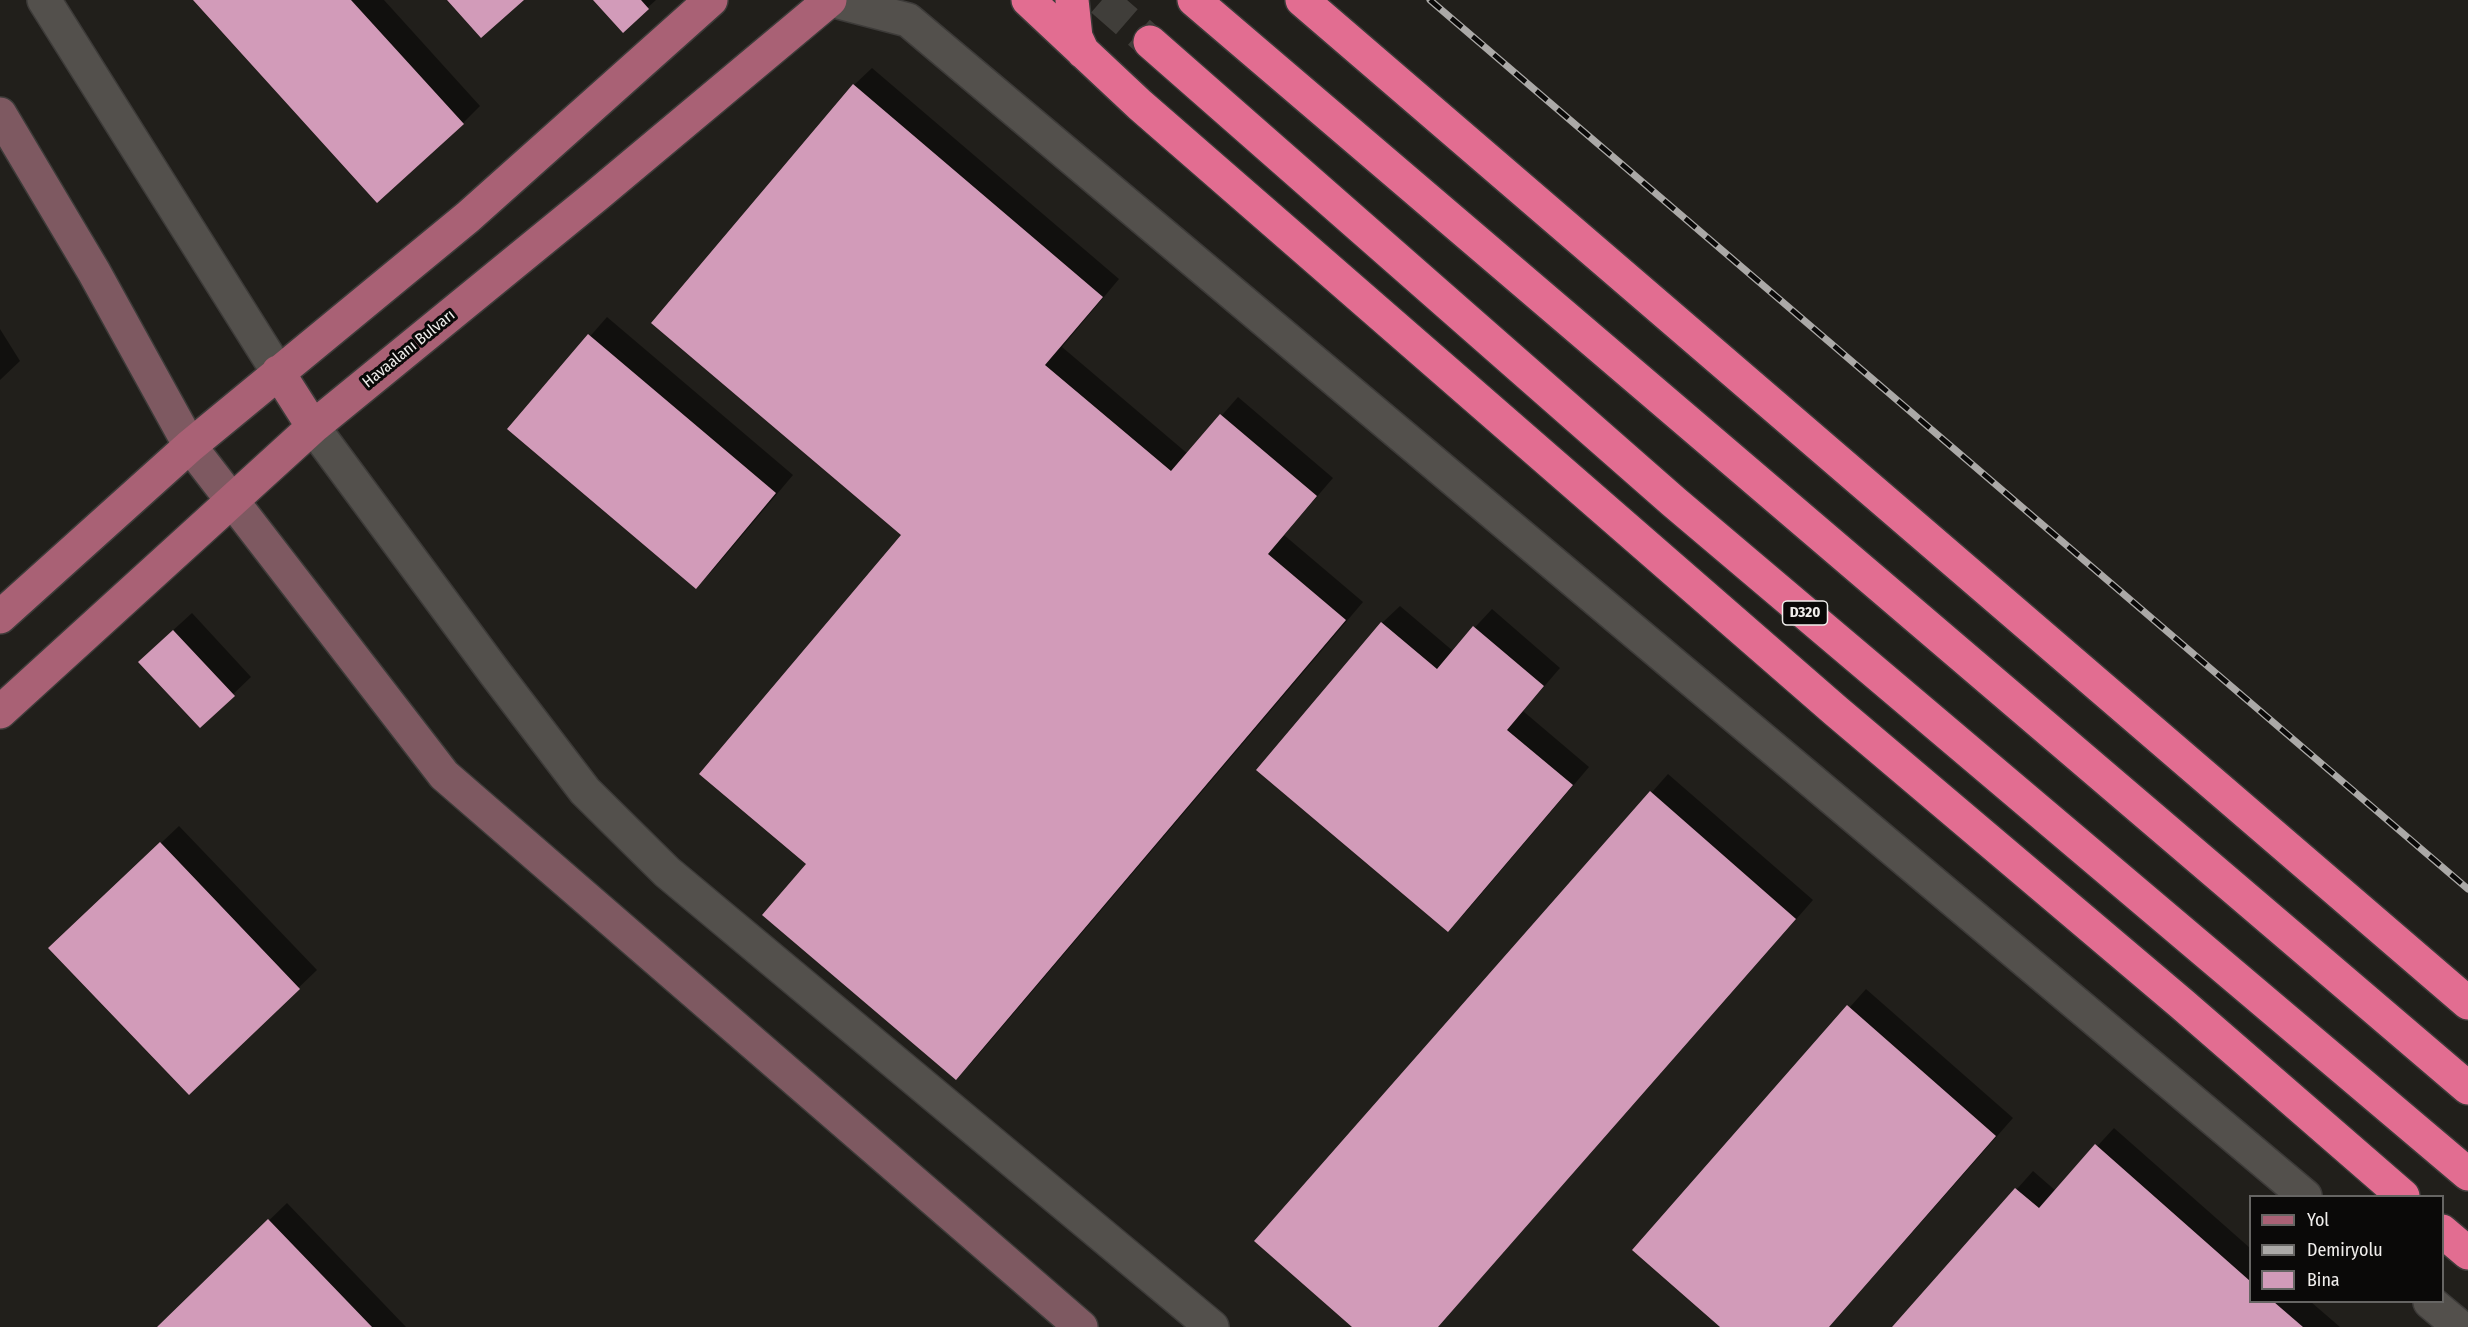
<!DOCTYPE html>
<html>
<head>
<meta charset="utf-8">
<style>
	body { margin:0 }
	#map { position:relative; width:2468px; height:1327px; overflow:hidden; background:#211f1b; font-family:"Fira Sans Condensed",sans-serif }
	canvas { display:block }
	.legend { position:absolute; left:2249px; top:1195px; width:195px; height:108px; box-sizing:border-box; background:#0a0908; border:2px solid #666563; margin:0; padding:8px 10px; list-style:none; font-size:18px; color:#f0eeec }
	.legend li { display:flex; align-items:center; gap:12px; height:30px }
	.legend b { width:30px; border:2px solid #666563 }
</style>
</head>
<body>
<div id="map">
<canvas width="2468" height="1327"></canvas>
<ul class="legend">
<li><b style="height:8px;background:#a96175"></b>Yol</li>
<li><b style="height:8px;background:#aba9a7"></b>Demiryolu</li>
<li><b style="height:16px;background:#d29bb9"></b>Bina</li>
</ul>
</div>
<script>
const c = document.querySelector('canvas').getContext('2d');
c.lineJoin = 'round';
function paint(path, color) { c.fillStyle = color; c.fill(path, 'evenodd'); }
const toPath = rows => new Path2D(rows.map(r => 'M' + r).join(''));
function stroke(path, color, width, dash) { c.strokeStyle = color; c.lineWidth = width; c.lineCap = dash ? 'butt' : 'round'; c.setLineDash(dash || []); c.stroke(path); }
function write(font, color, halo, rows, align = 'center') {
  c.font = font + ' "Fira Sans Condensed",sans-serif'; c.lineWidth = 6; c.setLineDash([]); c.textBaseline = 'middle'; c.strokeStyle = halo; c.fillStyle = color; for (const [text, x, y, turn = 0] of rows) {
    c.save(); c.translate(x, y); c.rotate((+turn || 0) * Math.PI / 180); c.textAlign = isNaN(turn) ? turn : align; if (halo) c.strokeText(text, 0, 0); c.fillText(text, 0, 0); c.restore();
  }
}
paint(toPath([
	[195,0,384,0,480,106,463,123],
	[595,0,656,0,623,30],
	[872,68,1119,279,1062,347,1188,454,1238,397,1333,478,1284,535,1363,602,974,1060,956,1078,808,864,903,535,854,85],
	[607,317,793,475,713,570,696,587,509,429],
	[0,329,20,361,0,380],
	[1400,606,1453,651,1492,609,1560,668,1523,711,1589,767,1465,913,1448,930,1382,623],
	[192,613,251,677,200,726,158,644],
	[1668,774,1813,900,1438,1327,1354,1327,1256,1241],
	[179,826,317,970,189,1093,68,931],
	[1866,989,2013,1118,1829,1327,1722,1327,1634,1250],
	[2114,1128,2250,1248,2250,1302,2311,1302,2340,1327,1894,1327,2033,1171,2056,1191],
	[287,1203,406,1327,159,1327]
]), '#0007');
paint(toPath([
	[193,0,351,0,464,124,377,203],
	[447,0,524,0,481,38],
	[593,0,641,0,649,9,623,33],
	[853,84,1103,297,1045,365,1171,471,1220,414,1317,496,1268,554,1346,620,956,1080,762,915,806,864,699,774,901,535,651,323],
	[588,334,776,493,696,589,507,429],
	[1381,622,1437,669,1473,626,1544,686,1507,730,1573,785,1448,932,1256,770],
	[173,630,235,696,200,728,138,662],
	[1650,791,1796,919,1438,1327,1352,1327,1254,1241],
	[160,842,300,989,189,1095,48,948],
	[1847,1005,1996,1136,1829,1327,1720,1327,1632,1250],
	[2095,1144,2250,1281,2250,1302,2274,1302,2303,1327,1892,1327,2015,1188,2039,1208],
	[268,1219,372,1327,157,1327]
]), '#d29bb9');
stroke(toPath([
	[1102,0,1150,42]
]), '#403e3a', 33, [33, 16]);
const street = toPath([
	[44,0,278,372],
	[831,0,908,20,2305,1196],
	[313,427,495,673,585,791,667,872,1212,1327],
	[2430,1302,2460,1327]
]);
const secondary = toPath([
	[0,114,94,272,190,446,444,775,1081,1327]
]);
const primary = toPath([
	[278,372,313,427],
	[0,617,190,446,468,217,711,0],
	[0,712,313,427,597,195,830,0]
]);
const highway = toPath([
	[1028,0,1140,105,1836,711,2182,1004,2403,1196],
	[1072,0,1076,37,1083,52],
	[1194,0,2468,1088],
	[1302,0,2468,1003],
	[1150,42,1674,502,2468,1174],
	[2442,1231,2468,1253]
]);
stroke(street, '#3d3b39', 36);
stroke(secondary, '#3d3b39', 36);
stroke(primary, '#3d3b39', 36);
stroke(highway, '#3d3b39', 36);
stroke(street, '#53504c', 33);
stroke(secondary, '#7e5961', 33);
stroke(primary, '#a96175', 33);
stroke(highway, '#e26d91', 33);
const rail = toPath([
	[1430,0,2468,889]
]);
stroke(rail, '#aba9a7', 7);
stroke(rail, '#0a0908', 4.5, [14]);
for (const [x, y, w] of [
	[1805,613,45]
]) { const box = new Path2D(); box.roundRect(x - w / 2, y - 12, w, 24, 4.5); c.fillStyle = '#0a0908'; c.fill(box); stroke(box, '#f0eeec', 1.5); }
write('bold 15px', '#f0eeec', null, [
	["D320",1805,613]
]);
write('16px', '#f0eeec', '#0a0908', [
	["Havaalanı Bulvarı",409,349,-39]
]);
</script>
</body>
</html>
